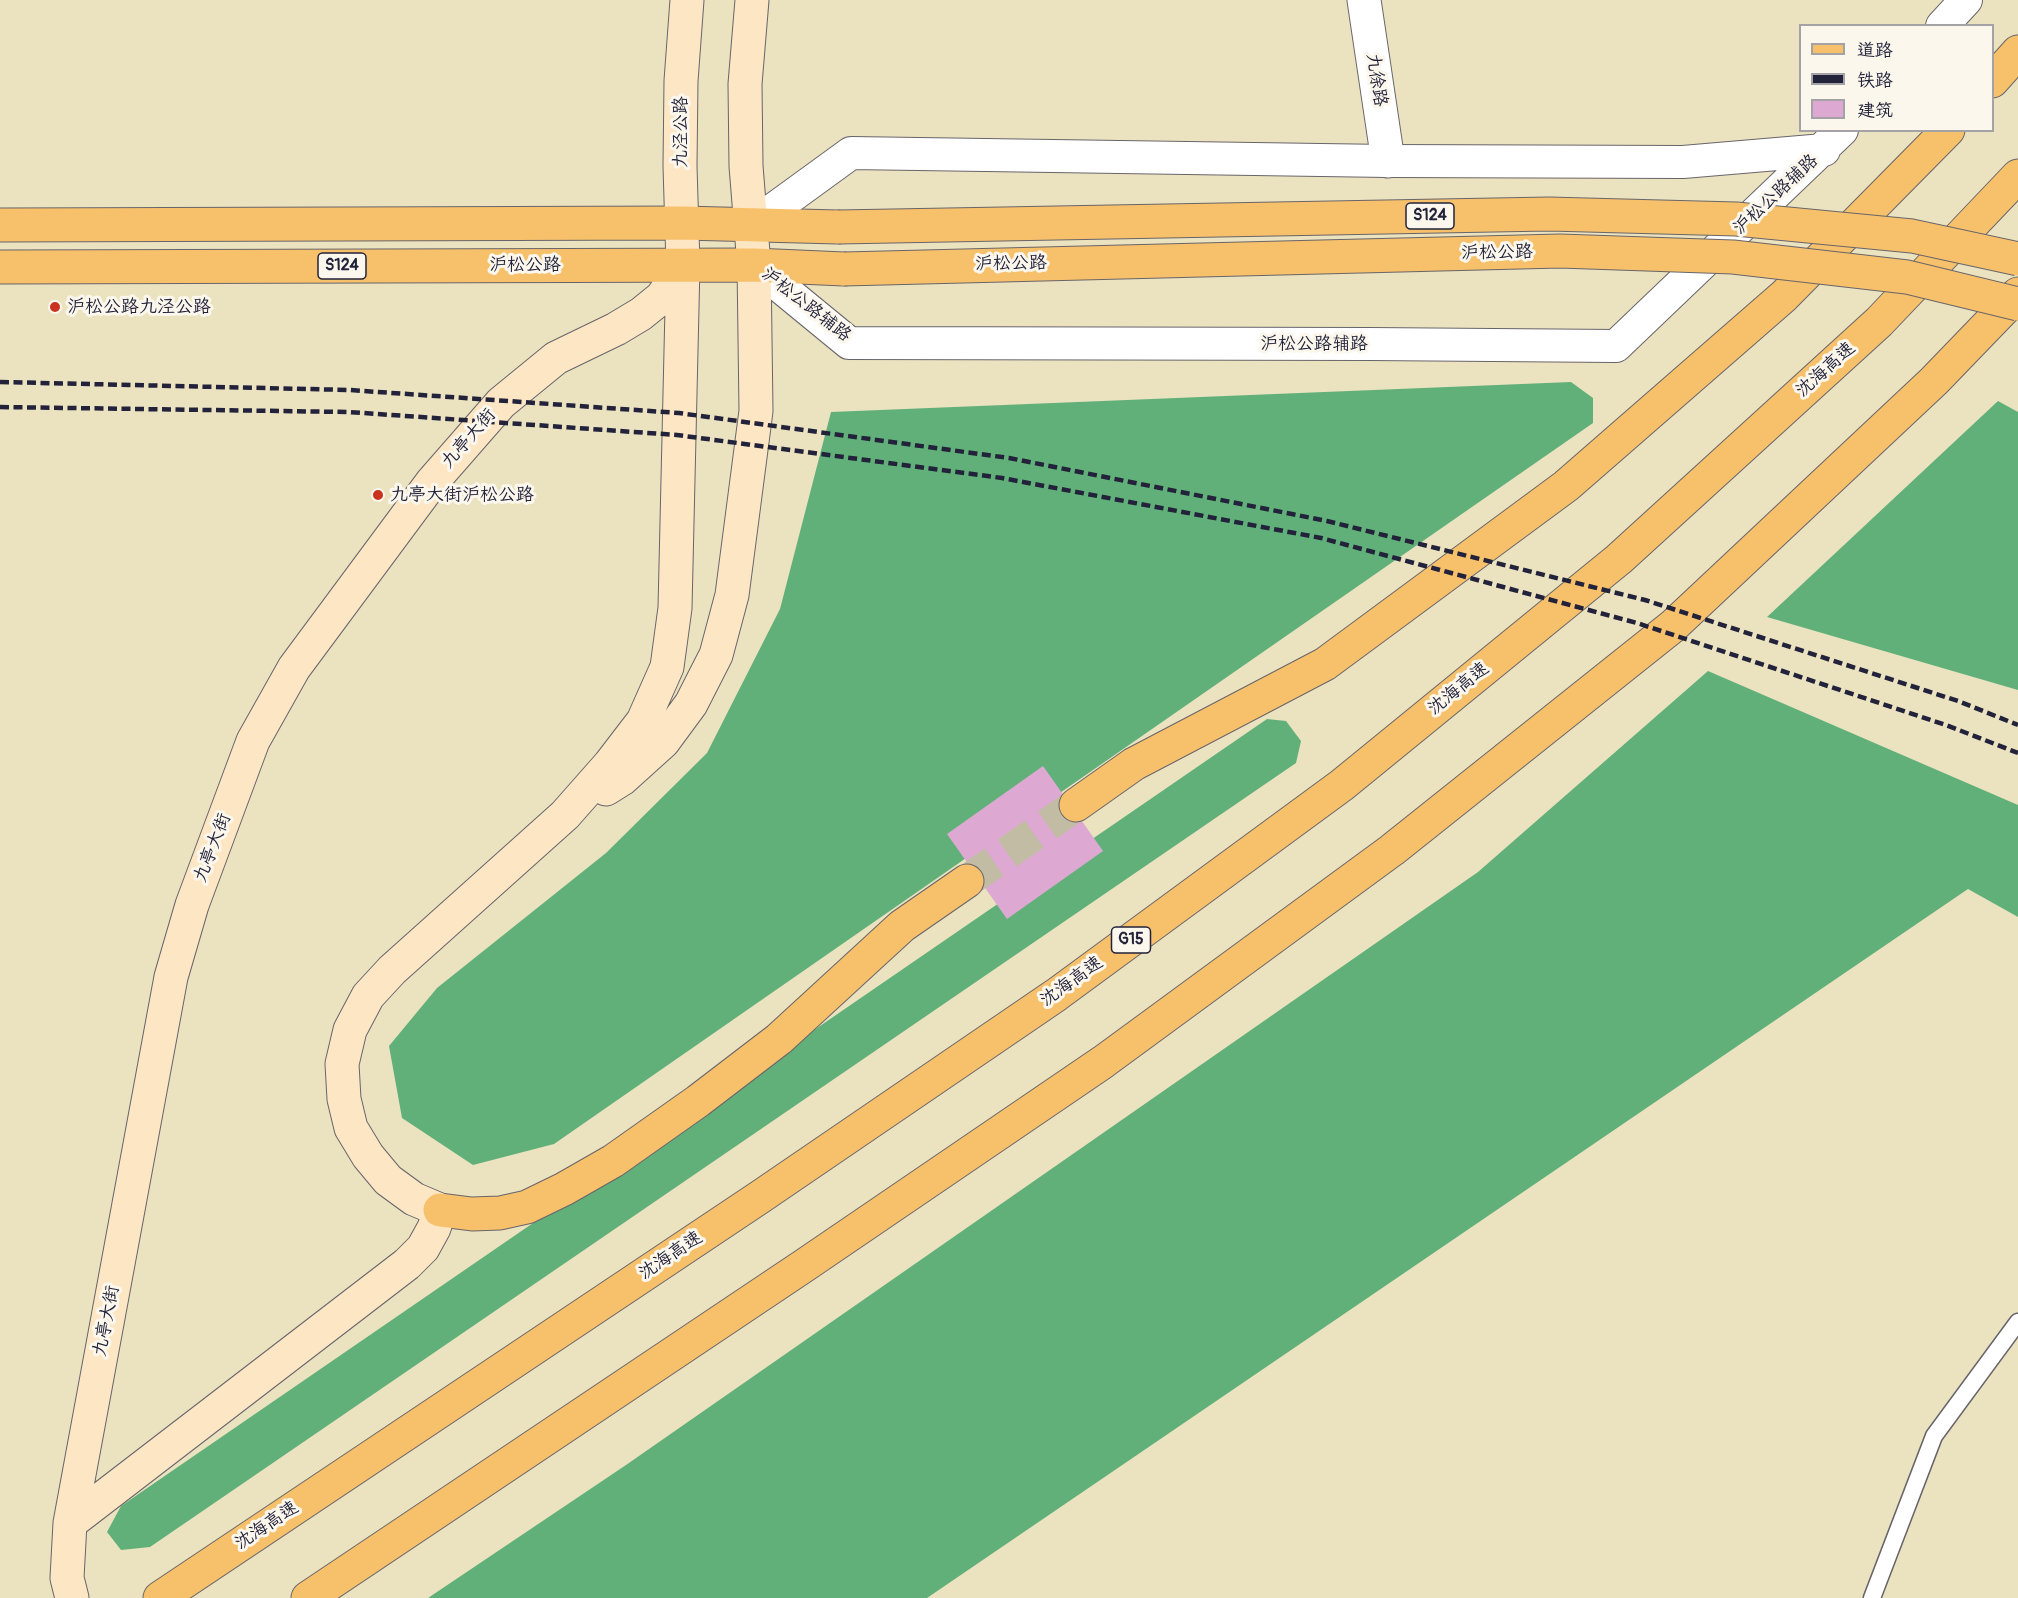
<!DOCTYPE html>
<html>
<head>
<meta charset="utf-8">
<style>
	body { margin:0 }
	#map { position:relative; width:2018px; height:1598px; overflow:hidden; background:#ebe2c0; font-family:Pangolin,"LXGW WenKai TC",sans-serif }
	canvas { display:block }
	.legend { position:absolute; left:1799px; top:24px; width:195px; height:108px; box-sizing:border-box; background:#fbf7ec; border:2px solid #a4a2a5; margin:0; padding:8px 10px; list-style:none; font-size:18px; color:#22223b }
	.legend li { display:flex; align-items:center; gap:12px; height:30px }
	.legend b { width:30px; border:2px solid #a4a2a5 }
</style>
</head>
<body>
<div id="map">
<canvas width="2018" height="1598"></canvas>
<ul class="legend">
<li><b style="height:8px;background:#f7c06b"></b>道路</li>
<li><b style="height:8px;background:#22223b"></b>铁路</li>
<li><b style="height:16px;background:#dda9d3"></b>建筑</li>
</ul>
</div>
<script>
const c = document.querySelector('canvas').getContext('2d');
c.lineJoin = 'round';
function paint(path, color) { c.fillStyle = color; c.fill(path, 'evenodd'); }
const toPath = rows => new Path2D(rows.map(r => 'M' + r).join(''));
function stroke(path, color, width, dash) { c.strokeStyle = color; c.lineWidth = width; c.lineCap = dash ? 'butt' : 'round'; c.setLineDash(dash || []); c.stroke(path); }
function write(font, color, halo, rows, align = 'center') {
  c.font = font + ' Pangolin,"LXGW WenKai TC",sans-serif'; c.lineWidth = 6; c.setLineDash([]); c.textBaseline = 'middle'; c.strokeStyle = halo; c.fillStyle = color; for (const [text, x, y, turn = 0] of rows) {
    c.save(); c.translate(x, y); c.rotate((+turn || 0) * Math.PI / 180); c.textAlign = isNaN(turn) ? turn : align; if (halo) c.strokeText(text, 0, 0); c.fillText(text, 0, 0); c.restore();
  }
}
paint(toPath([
	[1571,382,1593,398,1593,423,554,1144,473,1165,402,1118,389,1046,437,988,606,853,707,753,780,609,831,412],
	[1998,401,2018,412,2018,690,1767,617],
	[1708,671,2018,805,2018,917,1968,889,927,1598,428,1598,626,1465,1478,872],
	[1267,719,1286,721,1301,741,1296,763,150,1547,121,1550,107,1532,121,1506]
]), '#62b079');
paint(toPath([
	[1043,766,1103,851,1007,919,947,834]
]), '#dda9d3');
stroke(toPath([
	[967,881,1076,805]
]), '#c3bca5', 33, [33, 16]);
const service = toPath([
	[1872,1598,1934,1436,2018,1322]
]);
const minor = toPath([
	[1942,26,1966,0],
	[752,225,851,153,1388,161,1683,162,1824,150],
	[754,265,849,343,1370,344,1616,346,1842,130]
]);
const tertiary = toPath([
	[1364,0,1388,161]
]);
const secondary = toPath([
	[606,789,622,779,663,742,691,704,716,655,732,595,756,411,754,265,746,166,745,84,752,0],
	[70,1523,407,1264,423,1248,434,1228,440,1210,414,1199,388,1180,368,1156,351,1128,344,1099,342,1064,350,1030,368,996,392,970,565,815,610,764,643,721,667,667,675,608,683,265,680,166,681,81,687,0],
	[72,1598,67,1578,70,1523,171,977,192,905,253,741,294,668,432,482,501,403,556,358,616,329,641,314,662,297,683,265]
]);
const primary = toPath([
	[0,225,683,223,838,227],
	[0,267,754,265,844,269]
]);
const motorway = toPath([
	[1992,81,2018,52],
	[1076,805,1134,764,1325,664,1566,486,1784,296,1948,130],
	[440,1210,472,1214,500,1213,527,1207,564,1189,613,1161,698,1101,779,1039,902,926,967,881],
	[160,1598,760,1197,1056,995,1342,785,1619,559,1879,322,2018,176],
	[308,1598,805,1265,1103,1062,1392,850,1673,626,1934,381,2018,294]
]);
stroke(service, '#68656a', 19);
stroke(minor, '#68656a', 34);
stroke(tertiary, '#68656a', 35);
stroke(secondary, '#68656a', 35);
stroke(primary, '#68656a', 35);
stroke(motorway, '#68656a', 35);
stroke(service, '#fff', 16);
stroke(minor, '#fff', 32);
stroke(tertiary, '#fff', 33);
stroke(secondary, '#fce6c4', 33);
stroke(primary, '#f7c06b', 33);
stroke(motorway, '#f7c06b', 33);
stroke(toPath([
	[0,382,350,390,679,413,1009,458,1327,521,1645,600,1958,701,2018,725],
	[0,407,349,412,677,435,1002,478,1321,538,1637,623,1946,725,2018,753]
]), '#22223b', 4.5, [9, 4.5]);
const primaryBridge = toPath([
	[838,227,1549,214,1736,219,1912,236,2018,259],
	[844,269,1560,251,1733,257,1907,277,2018,304]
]);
stroke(primaryBridge, '#68656a', 35, []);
stroke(primaryBridge, '#f7c06b', 33);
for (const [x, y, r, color] of [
	[55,307,6,"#c8321e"],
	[378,495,6,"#c8321e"]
]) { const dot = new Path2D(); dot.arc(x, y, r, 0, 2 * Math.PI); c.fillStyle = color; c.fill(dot); stroke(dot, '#fbf7ec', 2); }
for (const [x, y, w] of [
	[1430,216,48],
	[342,266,48],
	[1131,940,39]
]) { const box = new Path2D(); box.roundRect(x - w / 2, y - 13, w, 26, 4.5); c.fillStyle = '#fbf7ec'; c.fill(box); stroke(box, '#22223b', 1.5); }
write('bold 16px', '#22223b', null, [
	["S124",1430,216],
	["S124",342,266],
	["G15",1131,940]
]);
write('18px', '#22223b', '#fbf7ec', [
	["九徐路",1376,80,81],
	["九泾公路",681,132,-90],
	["沪松公路辅路",1776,195,-43],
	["沪松公路",1497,253,-1],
	["沪松公路",1011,264,-1],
	["沪松公路",525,265],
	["沪松公路辅路",806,305,38],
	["沪松公路辅路",1314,344],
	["沈海高速",1826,370,-42],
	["九亭大街",469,439,-49],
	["沈海高速",1459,689,-39],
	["九亭大街",213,848,-69],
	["沈海高速",1072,982,-36],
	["沈海高速",671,1256,-34],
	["九亭大街",107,1321,-79],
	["沈海高速",267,1526,-34]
]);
write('18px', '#22223b', '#fbf7ec', [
	["沪松公路九泾公路",67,307],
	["九亭大街沪松公路",390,495]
], 'left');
</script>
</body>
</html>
